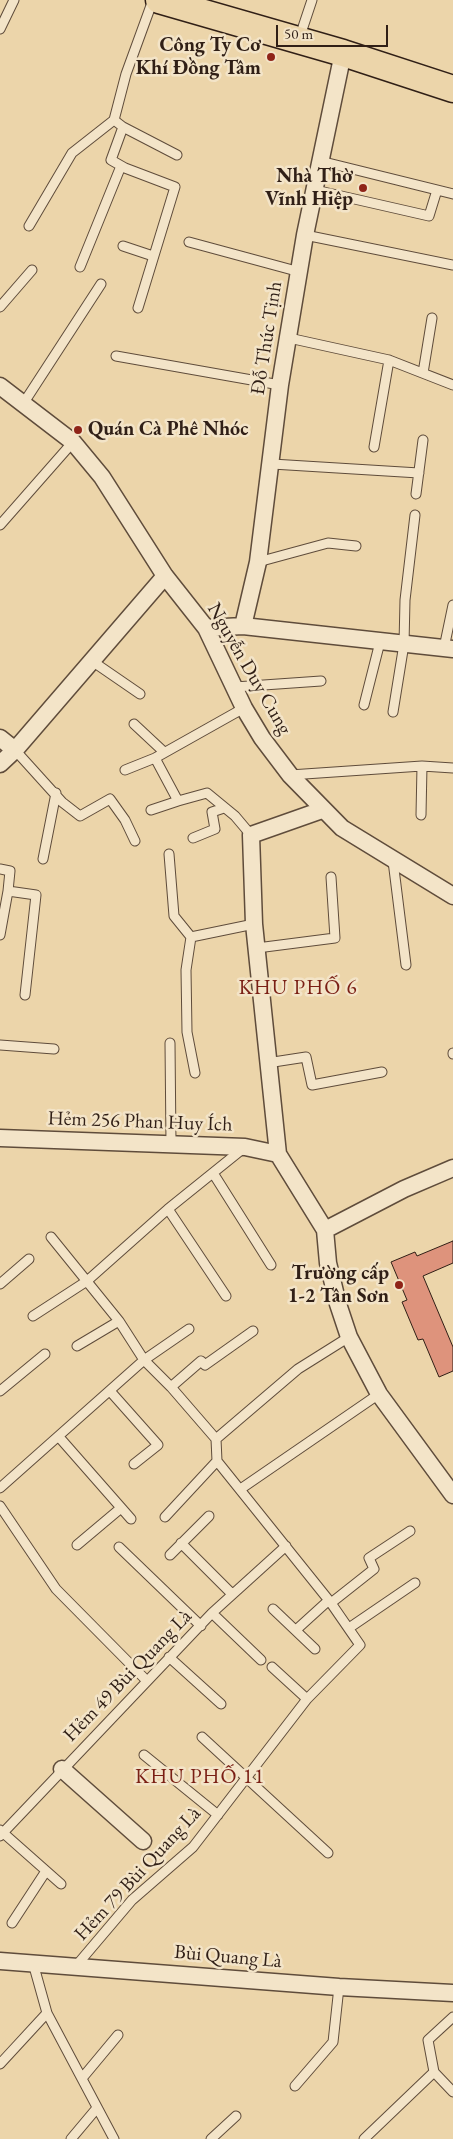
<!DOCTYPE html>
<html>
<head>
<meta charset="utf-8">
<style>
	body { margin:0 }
	#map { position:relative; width:453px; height:2139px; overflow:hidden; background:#ecd5aa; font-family:"EB Garamond",serif }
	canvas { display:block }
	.scale { position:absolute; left:276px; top:25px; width:112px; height:22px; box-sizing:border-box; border:2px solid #301f16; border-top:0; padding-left:6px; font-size:15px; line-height:18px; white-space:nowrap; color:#301f16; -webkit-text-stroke:4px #f3e4c8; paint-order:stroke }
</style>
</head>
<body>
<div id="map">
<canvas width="453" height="2139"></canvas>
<div class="scale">50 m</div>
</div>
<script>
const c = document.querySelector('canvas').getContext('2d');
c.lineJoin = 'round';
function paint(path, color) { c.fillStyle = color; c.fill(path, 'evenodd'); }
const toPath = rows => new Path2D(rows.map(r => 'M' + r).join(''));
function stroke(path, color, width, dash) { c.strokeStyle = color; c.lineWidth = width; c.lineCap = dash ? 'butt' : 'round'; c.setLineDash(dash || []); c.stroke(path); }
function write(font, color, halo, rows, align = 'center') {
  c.font = font + ' "EB Garamond",serif'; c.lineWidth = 5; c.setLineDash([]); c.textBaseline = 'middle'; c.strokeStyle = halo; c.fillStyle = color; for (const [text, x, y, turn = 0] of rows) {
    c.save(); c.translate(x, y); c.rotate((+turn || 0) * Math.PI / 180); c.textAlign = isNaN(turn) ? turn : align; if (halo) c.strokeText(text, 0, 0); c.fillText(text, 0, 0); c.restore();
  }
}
const building = toPath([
	[453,1241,453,1263,423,1276,453,1347,453,1371,439,1377,423,1339,418,1340,402,1302,407,1300,391,1262,415,1252,417,1256,453,1241]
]);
paint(building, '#de937c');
stroke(building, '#301f16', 1);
const lane = toPath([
	[303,27,312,0],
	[0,29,14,0],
	[114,120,123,127,111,160,125,168,175,187,138,308],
	[123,127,177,155],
	[320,161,453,194],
	[315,190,429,216,437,190],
	[29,226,72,153,114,120,126,74,153,0],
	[305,235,453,265],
	[189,242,300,272],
	[123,246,153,256],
	[80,267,121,166],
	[0,307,32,270],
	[289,338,389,360,453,385],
	[116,356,280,385],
	[423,373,432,318],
	[23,404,101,284],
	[374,447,389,360],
	[272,464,419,473],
	[416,494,423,440],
	[0,525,73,442],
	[258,562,328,543,356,546],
	[444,648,453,605],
	[92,661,140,694],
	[235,687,321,681],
	[364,705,380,642],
	[393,712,404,644,405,600,415,515],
	[134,724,164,752],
	[15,750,62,802,80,816,110,799,125,820,135,841],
	[155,758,178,801,207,793,235,816,251,835],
	[125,770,155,758,244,708],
	[290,775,422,766,453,768],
	[151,810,178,801],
	[421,815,422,766],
	[193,838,215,829,212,812,224,808],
	[169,854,174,916,191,937,186,970,187,1032,195,1073],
	[43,859,56,793],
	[393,861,406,965],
	[0,869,10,871,8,891,36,895,25,995],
	[0,935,8,891],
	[191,937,254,924],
	[257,948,335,938,331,877],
	[170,1043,171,1143],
	[0,1045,54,1049],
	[453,1053,453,1054],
	[267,1063,306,1057,312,1085,382,1072],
	[213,1173,271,1265],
	[168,1209,226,1296],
	[51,1237,119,1321,144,1360,171,1387,216,1439,217,1461,331,1603,360,1645,307,1699,193,1847,132,1900,76,1966],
	[0,1284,29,1259],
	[33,1316,87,1281,168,1209,245,1147],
	[77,1346,119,1321],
	[171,1387,201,1361,205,1365,253,1331],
	[0,1391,45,1354],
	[110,1391,158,1445,134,1464],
	[59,1437,131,1519],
	[216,1439,298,1369,349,1337],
	[0,1488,144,1360,189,1329],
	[242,1488,379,1394],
	[0,1506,56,1589,147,1681],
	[165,1517,217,1461],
	[181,1543,232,1594],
	[77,1545,121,1508],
	[119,1547,201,1626],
	[170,1555,209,1516],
	[331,1603,374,1569,369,1558,410,1531],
	[273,1609,315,1649],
	[212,1613,261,1660],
	[349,1628,415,1583],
	[296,1630,329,1600],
	[169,1657,221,1704],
	[272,1667,307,1699],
	[202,1737,328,1853],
	[144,1755,218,1815],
	[0,1830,61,1884],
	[0,1836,212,1613,286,1546],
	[12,1923,46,1871],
	[47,2013,114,2139],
	[0,2064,47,2013,33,1963],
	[434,2072,453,2092],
	[83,2077,118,2035],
	[295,2086,333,2042,339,1987],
	[71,2139,97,2108],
	[211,2139,236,2116],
	[364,2139,434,2072,428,2040,453,2017]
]);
const street = toPath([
	[0,386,73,442,102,477,165,576,206,628,244,708,262,738,290,775,342,828,453,896],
	[243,626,453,649],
	[206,628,243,626,258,562,280,385,305,235,343,53],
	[0,738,15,750],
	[0,764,15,750,165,576],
	[322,810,251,835,254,924,278,1154,325,1230,328,1263,338,1304,349,1337,379,1394,453,1495],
	[0,1138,245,1147,278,1154],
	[325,1230,404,1189,453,1168],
	[62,1769,143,1841],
	[0,1961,339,1987,453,1993]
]);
const primary = toPath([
	[159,0,343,53,453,89]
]);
stroke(lane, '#5f4c3b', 11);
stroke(street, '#5f4c3b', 19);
stroke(primary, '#301f16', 29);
stroke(lane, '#f3e4c8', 9);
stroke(street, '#f3e4c8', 16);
stroke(primary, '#ecd5aa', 26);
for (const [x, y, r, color] of [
	[271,57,5,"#8f2418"],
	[363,188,5,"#8f2418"],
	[78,430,5,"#8f2418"],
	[399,1285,5,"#8f2418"]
]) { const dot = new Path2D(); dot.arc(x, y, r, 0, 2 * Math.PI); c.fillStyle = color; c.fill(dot); stroke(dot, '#f3e4c8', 2); }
write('bold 20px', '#301f16', '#f3e4c8', [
	["Công Ty Cơ",261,46],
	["Khí Đồng Tâm",261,69],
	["Nhà Thờ",353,177],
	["Vĩnh Hiệp",353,200],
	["Quán Cà Phê Nhóc",88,430,"left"],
	["Trường cấp",389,1274],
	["1-2 Tân Sơn",389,1297]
], 'right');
write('20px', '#301f16', '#f3e4c8', [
	["Đỗ Thúc Tịnh",267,338,-81],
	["Nguyễn Duy Cung",249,669,60],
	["Hẻm 256 Phan Huy Ích",140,1122,2],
	["Hẻm 49 Bùi Quang Là",128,1676,-46],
	["Hẻm 79 Bùi Quang Là",138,1874,-47],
	["Bùi Quang Là",228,1957,5]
]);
c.letterSpacing = '1px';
write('21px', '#7a1f14', '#f3e4c8', [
	["KHU PHỐ 6",298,988],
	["KHU PHỐ 11",200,1777]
]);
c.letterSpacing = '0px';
</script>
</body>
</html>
